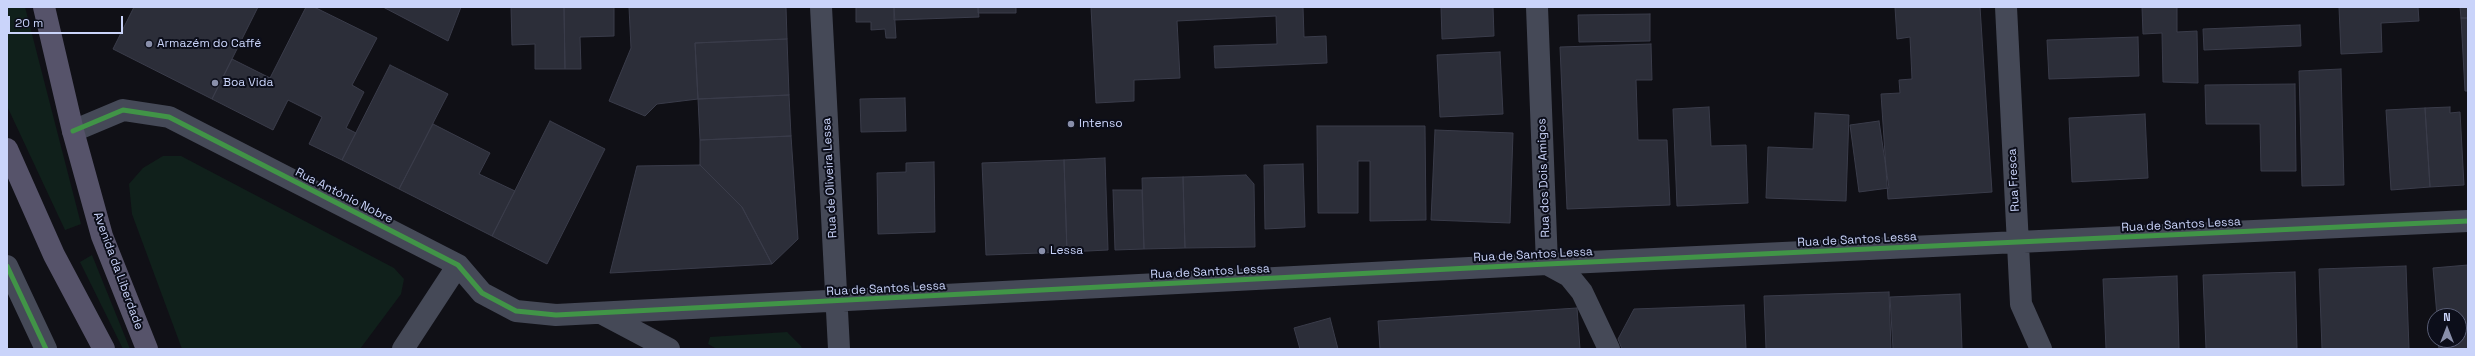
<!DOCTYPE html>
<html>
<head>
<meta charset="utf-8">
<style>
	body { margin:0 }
	#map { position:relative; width:2475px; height:356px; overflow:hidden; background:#101016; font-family:"Space Grotesk",sans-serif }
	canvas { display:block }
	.frame { position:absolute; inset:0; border:8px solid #cad4fa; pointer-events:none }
	.north { position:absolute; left:2427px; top:308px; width:40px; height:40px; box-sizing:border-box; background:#0c0e1a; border:1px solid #585d74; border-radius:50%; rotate:0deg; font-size:11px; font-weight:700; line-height:16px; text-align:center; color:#cad4fa }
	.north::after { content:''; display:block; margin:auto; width:14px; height:18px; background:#898faa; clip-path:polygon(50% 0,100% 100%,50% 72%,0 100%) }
	.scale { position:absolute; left:8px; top:16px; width:115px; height:18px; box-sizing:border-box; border:2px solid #cad4fa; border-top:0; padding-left:5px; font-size:12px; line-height:14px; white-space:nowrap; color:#cad4fa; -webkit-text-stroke:3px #0c0e1a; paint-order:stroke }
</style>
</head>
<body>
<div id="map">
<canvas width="2475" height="356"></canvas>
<div class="frame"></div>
<div class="north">N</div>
<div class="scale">20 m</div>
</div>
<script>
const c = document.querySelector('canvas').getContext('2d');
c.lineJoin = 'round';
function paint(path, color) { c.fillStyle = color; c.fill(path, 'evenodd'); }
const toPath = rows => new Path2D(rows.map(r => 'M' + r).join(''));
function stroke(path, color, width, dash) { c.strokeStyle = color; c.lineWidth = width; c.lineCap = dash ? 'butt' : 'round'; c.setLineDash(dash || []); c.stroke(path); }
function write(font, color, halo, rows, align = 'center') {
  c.font = font + ' "Space Grotesk",sans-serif'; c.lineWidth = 4; c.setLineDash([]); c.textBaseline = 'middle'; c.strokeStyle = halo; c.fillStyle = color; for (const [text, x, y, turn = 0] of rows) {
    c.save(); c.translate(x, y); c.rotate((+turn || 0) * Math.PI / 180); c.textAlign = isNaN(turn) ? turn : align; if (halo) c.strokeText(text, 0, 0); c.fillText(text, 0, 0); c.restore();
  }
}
paint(toPath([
	[7,7,25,7,81,224,65,230,7,106],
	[163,156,181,156,394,268,404,279,401,294,360,349,182,349,132,214,129,184,143,168],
	[92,255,130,349,123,349,80,262],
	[787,332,801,346,802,349,717,349,708,344,710,337]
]), '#10201b');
const building = toPath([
	[134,7,258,7,212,99,113,49,134,7],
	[306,7,314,7,377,38,352,85,364,92,346,128,356,133,342,160,309,144,322,117,288,100,273,130,212,99,232,59,270,78,306,7],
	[383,7,461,7,448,41,383,7],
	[511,7,564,7,565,69,535,69,535,44,512,45,511,7],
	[564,7,614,7,614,36,580,37,581,69,565,69,564,7],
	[629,7,786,7,787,39,695,43,698,99,657,104,645,116,609,101,631,48,629,7],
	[856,7,894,7,896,38,886,38,885,29,871,30,871,22,856,22,856,7],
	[894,7,978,7,979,17,894,20,894,7],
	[978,7,1016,7,1016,13,978,13,978,7],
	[1091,7,1303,7,1304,37,1326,36,1327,63,1215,68,1214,46,1277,44,1276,16,1177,21,1180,78,1134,80,1134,101,1096,103,1091,7],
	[1441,7,1493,7,1494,36,1442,39,1441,7],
	[1895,7,1980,7,1992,192,1888,199,1881,94,1900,93,1899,80,1912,79,1910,37,1897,39,1895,7],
	[2142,7,2177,7,2177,32,2197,31,2198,83,2163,82,2162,33,2143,34,2142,7],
	[2339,7,2418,7,2419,21,2381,23,2382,52,2341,54,2339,7],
	[2460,7,2468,7,2468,18,2461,18,2460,7],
	[1650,14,1650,41,1579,42,1578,15,1650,14],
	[2461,18,2468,18,2468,91,2465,91,2461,18],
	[2300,25,2301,46,2204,50,2203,29,2300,25],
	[2138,37,2139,76,2049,79,2047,40,2138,37],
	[787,39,789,95,698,99,695,43,787,39],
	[1651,44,1652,80,1636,80,1638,140,1667,140,1670,205,1567,209,1560,47,1651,44],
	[1500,52,1503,114,1440,117,1437,55,1500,52],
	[390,65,448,94,399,189,342,160,390,65],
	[2341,69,2344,185,2302,186,2299,71,2341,69],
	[2295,84,2296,171,2261,171,2260,124,2206,124,2205,85,2295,84],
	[789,95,791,136,700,140,698,99,789,95],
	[905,98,906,131,861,132,860,99,905,98],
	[1709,107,1711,146,1746,145,1748,203,1677,206,1673,109,1709,107],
	[2450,107,2450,113,2460,112,2464,185,2430,187,2425,108,2450,107],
	[2425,108,2430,187,2391,190,2386,110,2425,108],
	[1815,113,1849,115,1846,201,1766,198,1768,147,1813,149,1815,113],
	[2145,114,2148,178,2072,182,2069,118,2145,114],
	[550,121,605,149,547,264,492,236,550,121],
	[1879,121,1889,188,1859,192,1850,125,1879,121],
	[433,124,490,153,479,174,515,191,492,236,399,189,433,124],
	[1317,126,1425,126,1426,220,1370,221,1370,161,1358,161,1358,213,1318,213,1317,126],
	[1435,130,1513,133,1510,223,1431,220,1435,130],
	[791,136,798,239,772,264,742,207,700,165,700,140,791,136],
	[1105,158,1108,250,1067,252,1064,160,1105,158],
	[1064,160,1067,252,986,255,982,163,1064,160],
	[934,162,935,232,878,234,877,173,906,172,906,163,934,162],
	[1303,164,1305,227,1265,229,1264,165,1303,164],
	[700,165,742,207,772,264,610,273,637,166,700,165],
	[1246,175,1254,184,1255,247,1185,248,1183,177,1246,175],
	[1183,177,1185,248,1144,249,1142,178,1183,177],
	[1113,190,1142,190,1144,249,1115,250,1113,190],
	[2468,265,2468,349,2439,349,2438,340,2459,340,2459,316,2437,316,2433,268,2468,265],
	[2406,266,2409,349,2322,349,2319,269,2406,266],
	[2295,272,2297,349,2206,349,2203,275,2295,272],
	[2177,276,2179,349,2106,349,2103,279,2177,276],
	[1889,292,1891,349,1766,349,1764,296,1889,292],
	[1960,294,1962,349,1893,349,1890,297,1960,294],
	[1744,305,1746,349,1622,349,1618,339,1634,309,1744,305],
	[1577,308,1580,349,1380,349,1378,321,1577,308],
	[1330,318,1338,349,1300,349,1294,328,1330,318]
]);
paint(building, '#2c2e39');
stroke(building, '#3a3c4a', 1);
stroke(toPath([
	[821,7,839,349],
	[1537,7,1547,264,1569,276,1582,292,1609,349],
	[2006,7,2021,304,2041,349],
	[73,131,123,110,169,117,458,265,482,293,516,311,556,315,1547,264,2468,221],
	[7,266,46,349],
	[601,313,669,349],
	[403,349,458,265]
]), '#454957', 22);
stroke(toPath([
	[44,7,73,131,102,236,147,349],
	[7,149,54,255,104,349]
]), '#56536a', 22);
stroke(toPath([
	[73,131,123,110,169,117,458,265,482,293,516,311,556,315,1547,264,2468,221],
	[7,266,46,349]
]), '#419447', 5);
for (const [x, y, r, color] of [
	[149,44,4,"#898faa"],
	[215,83,4,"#898faa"],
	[1071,124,4,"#898faa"],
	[1042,251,4,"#898faa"]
]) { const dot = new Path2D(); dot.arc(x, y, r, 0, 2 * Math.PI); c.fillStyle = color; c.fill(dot); stroke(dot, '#0c0e1a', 1.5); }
write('12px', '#cad4fa', '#0c0e1a', [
	["Armazém do Caffé",157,44],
	["Boa Vida",223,83],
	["Intenso",1079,124],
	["Lessa",1050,251]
], 'left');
write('12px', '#cad4fa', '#0c0e1a', [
	["Rua de Oliveira Lessa",830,178,-93],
	["Rua dos Dois Amigos",1544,178,-92],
	["Rua Fresca",2014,180,-93],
	["Rua António Nobre",344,196,27],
	["Rua de Santos Lessa",2181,225,-3],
	["Rua de Santos Lessa",1857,240,-3],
	["Rua de Santos Lessa",1533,255,-3],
	["Avenida da Liberdade",118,271,70],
	["Rua de Santos Lessa",1210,272,-3],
	["Rua de Santos Lessa",886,289,-3]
]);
</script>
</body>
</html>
